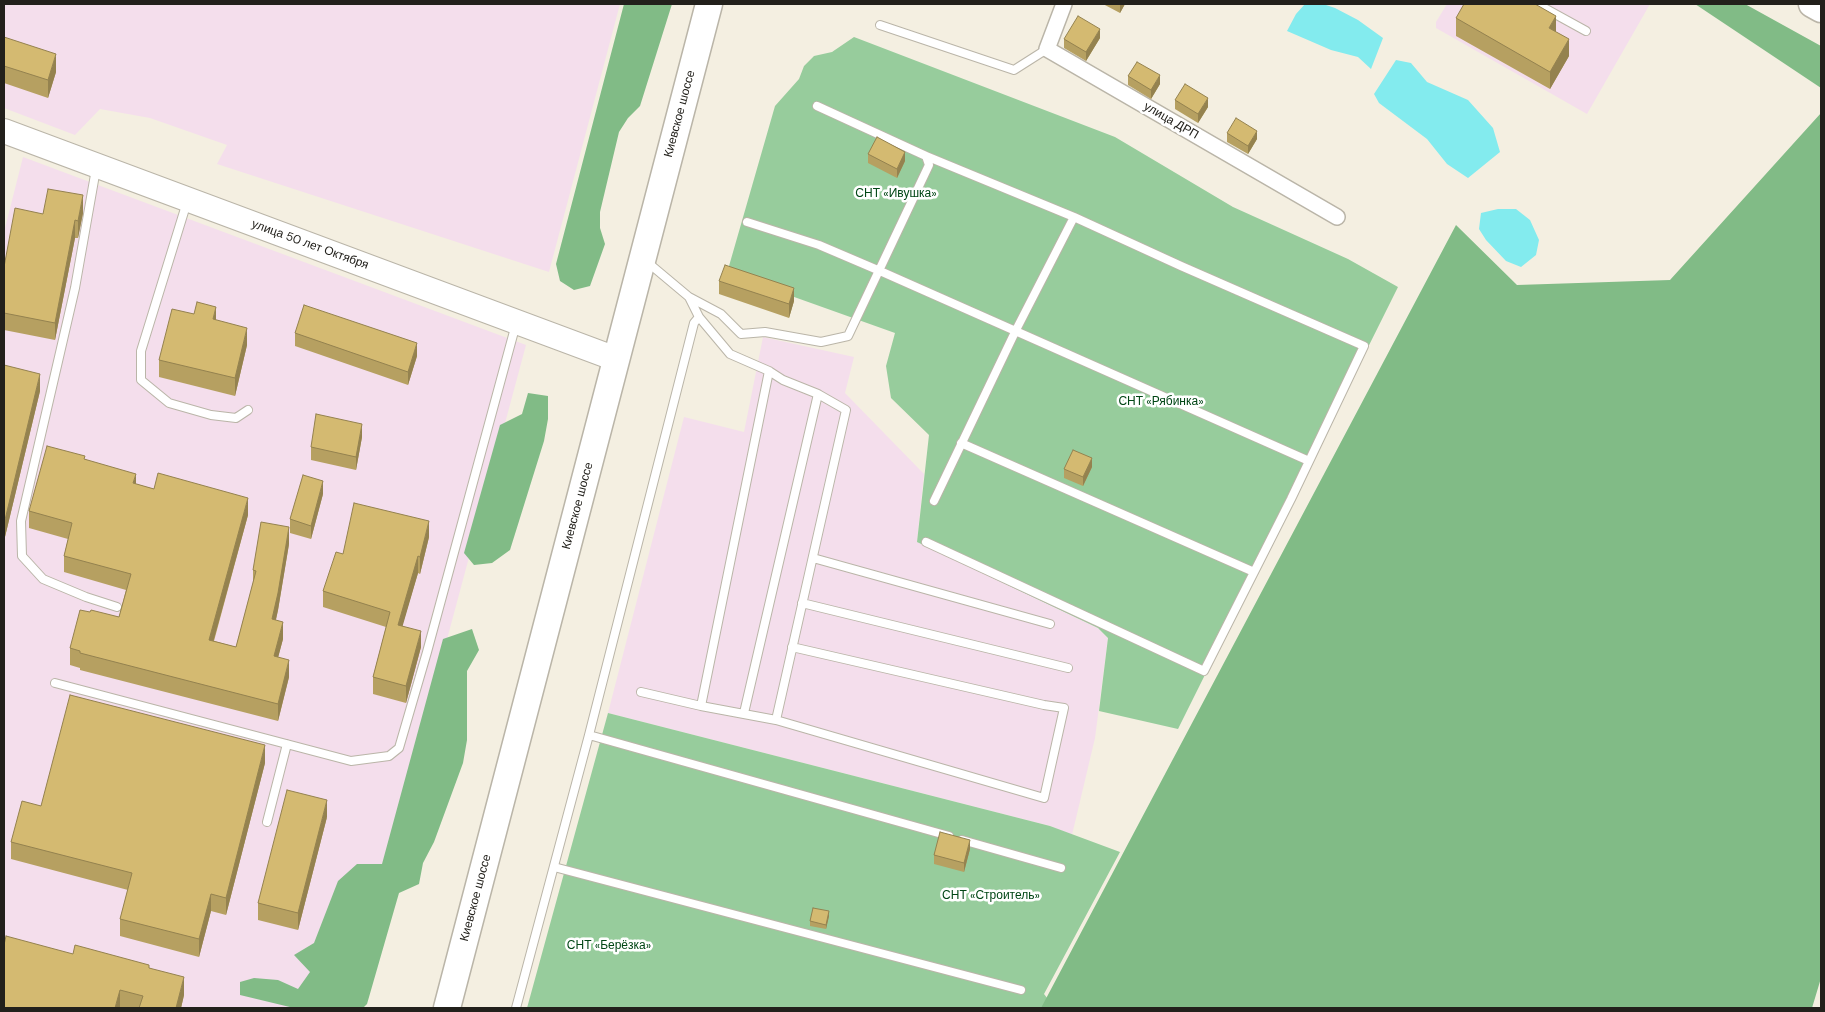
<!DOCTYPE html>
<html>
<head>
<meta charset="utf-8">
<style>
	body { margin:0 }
	#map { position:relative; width:1825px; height:1012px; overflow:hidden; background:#f4efe1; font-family:"DM Sans",sans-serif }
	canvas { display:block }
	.frame { position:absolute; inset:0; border:5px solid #22201b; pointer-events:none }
</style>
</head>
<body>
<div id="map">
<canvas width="1825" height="1012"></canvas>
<div class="frame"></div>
</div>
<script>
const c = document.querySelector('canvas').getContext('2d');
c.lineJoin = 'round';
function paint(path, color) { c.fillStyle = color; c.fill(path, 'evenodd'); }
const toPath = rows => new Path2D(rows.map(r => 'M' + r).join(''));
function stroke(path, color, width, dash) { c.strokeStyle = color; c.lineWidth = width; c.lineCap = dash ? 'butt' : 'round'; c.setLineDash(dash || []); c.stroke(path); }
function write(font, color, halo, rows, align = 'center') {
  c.font = font + ' "DM Sans",sans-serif'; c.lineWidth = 5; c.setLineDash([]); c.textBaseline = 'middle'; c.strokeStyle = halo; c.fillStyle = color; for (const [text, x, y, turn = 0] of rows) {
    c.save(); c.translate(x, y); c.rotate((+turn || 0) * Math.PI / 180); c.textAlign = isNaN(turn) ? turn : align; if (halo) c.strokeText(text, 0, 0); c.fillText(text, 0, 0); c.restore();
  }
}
paint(toPath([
	[4,4,620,4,549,272,217,164,227,145,150,118,100,109,75,135,4,108],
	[1447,4,1650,4,1587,114,1436,28,1436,22],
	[23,157,526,345,348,1008,4,1008,4,232],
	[763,337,854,357,845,393,924,474,917,542,1098,628,1108,638,1095,738,1072,835,1050,826,608,713,684,417,744,432]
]), '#f4deec');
paint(toPath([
	[854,37,1115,137,1233,207,1348,259,1398,287,1178,729,1099,711,1108,638,1098,628,917,542,929,435,891,398,886,366,895,333,727,273,775,106,799,79,804,66,814,56,832,52],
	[608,713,1050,826,1120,852,1044,994,1055,1008,527,1008]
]), '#97cc9c');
paint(toPath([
	[624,4,672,4,640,106,628,118,619,132,600,212,600,228,605,244,590,286,574,290,560,281,556,264],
	[1695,4,1745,4,1821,46,1821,88],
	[1821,113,1821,978,1812,1008,1041,1008,1456,225,1517,285,1670,280],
	[528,393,548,396,548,419,544,441,510,550,492,563,474,565,464,553,500,425,522,414],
	[472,629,479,650,467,671,467,740,463,763,434,842,423,863,419,884,399,893,367,1004,363,1008,294,1008,240,995,240,982,254,978,278,980,298,989,310,972,294,955,314,943,338,881,357,864,382,864,443,639]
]), '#81bb86');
paint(toPath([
	[1305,4,1323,4,1335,8,1358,20,1383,38,1371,69,1358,57,1331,50,1287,31,1296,14],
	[1396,60,1411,63,1427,82,1468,100,1493,128,1500,152,1468,178,1447,164,1427,139,1379,103,1374,94],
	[1498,209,1516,209,1530,220,1539,240,1536,255,1521,267,1506,261,1486,240,1479,229,1481,213]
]), '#83ebee');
const lane = toPath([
	[1537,4,1586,31],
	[880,25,1014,70,1047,49],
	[926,156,1074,217,1181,266,1364,346,1291,499,1204,671,926,542],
	[96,169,75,288,21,521,22,556,43,579,86,597,117,607],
	[187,202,141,351,141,380,169,403,211,415,236,418,248,410],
	[747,222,819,245,880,271,1309,461],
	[646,261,689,297,699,317,730,354,769,371,783,380,818,394,744,713],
	[689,297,721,314,741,334,765,332,821,342,848,336,929,165,926,156,817,106],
	[961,443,1254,572],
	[934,501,1016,330,1074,217],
	[813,558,1050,624],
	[802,603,1068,668],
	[55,683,351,761,389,756,399,748,427,652,516,324],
	[641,692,701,706,776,720,1044,798,1064,708,1044,705,792,647],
	[701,706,769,371],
	[776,720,846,410,818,394],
	[589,735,694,323,699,317],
	[267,822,287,744],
	[962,840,1061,868],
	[554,867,1021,990],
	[516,1008,589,735,949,836]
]);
const street = toPath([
	[1064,4,1047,49,1337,217]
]);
const primary = toPath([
	[4,131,616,359]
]);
const highway = toPath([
	[1812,4,1821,9],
	[447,1008,709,4]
]);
stroke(lane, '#bab5a8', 10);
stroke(street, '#bab5a8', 18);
stroke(primary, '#bab5a8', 26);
stroke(highway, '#bab5a8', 29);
stroke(lane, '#fff', 8);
stroke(street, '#fff', 15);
stroke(primary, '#fff', 24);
stroke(highway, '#fff', 26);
paint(toPath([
	[1103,4,1125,4,1120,13],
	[1456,18,1556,32,1569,56,1550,89,1456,36],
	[4,37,56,72,48,98,4,83],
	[1100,38,1086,61,1064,48,1064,39],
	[1128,76,1160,84,1151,99,1128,85],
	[1175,100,1208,107,1198,123,1175,109],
	[1227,133,1257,139,1248,154,1227,142],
	[868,154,905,161,897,178,868,163],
	[83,213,78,238,75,238,55,340,4,330,4,267,43,214],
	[719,281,794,301,789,318,719,294],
	[216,320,247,345,235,396,159,377,159,360],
	[295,333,417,356,408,385,295,346],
	[4,365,40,391,4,541],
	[362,437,356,470,311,460,311,447],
	[85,459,136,484,248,515,214,641,236,647,253,584,253,570,289,544,278,610,276,620,283,639,278,657,289,677,278,721,80,670,80,668,70,665,70,648,90,612,119,617,126,590,64,572,64,556,68,539,29,528,29,511],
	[1092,467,1083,486,1064,478,1064,469],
	[323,494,311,539,290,533,290,519],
	[429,537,420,574,418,573,402,626,421,647,406,703,373,694,373,677,386,627,323,607,323,591,343,554],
	[265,763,226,915,211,911,199,957,120,936,120,919,128,890,11,859,11,842,41,806],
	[327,817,298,930,258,920,258,903],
	[970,849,964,872,934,864,934,855],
	[829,916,826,929,810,926,810,921],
	[73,954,149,968,184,995,181,1008,123,1008,120,1007]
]), '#b6a061');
paint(toPath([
	[1120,4,1125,4,1120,13],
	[1556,16,1556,33,1549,28],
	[1100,29,1100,38,1086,61,1086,52],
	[1569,39,1569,56,1550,89,1550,72],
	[56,54,56,72,48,98,48,80],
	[1160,75,1160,84,1151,99,1151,90],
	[1208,98,1208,107,1198,123,1198,114],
	[1257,131,1257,139,1248,154,1248,146],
	[905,152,905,161,897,178,897,169],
	[83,195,83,213,78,238,78,221],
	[75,220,75,238,55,340,55,323],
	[794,288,794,301,789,318,789,304],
	[216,307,216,324,213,319],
	[247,328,247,345,235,396,235,378],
	[417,343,417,356,408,385,408,372],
	[40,374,40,391,4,541,4,524],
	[362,424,362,437,356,470,356,457],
	[1092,458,1092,467,1083,486,1083,477],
	[136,474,136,490,133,483],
	[323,481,323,494,311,539,311,526],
	[248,498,248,515,209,657,209,640],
	[429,521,429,537,420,574,420,557],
	[289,527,289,544,278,610,272,636,272,619],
	[418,556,418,573,398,642,398,625],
	[283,622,283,639,274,673,274,656],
	[421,631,421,647,406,703,406,686],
	[289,660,289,677,278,721,278,704],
	[265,745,265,763,226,915,226,898],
	[327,800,327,817,298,930,298,913],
	[970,840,970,849,964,872,964,863],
	[211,894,211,911,199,957,199,939],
	[829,911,829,916,826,929,826,925],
	[184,977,184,995,181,1008,176,1008],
	[120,990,120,1008,115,1008]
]), '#94824f');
const building = toPath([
	[1464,4,1535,4,1556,16,1549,28,1569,39,1550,72,1456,18,1464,4],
	[1078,16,1100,29,1086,52,1064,39,1078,16],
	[4,37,56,54,48,80,4,66,4,37],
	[1137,62,1160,75,1151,90,1128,76,1137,62],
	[1185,84,1208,98,1198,114,1175,100,1185,84],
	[1236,118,1257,131,1248,146,1227,133,1236,118],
	[877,137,905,152,897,169,868,154,877,137],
	[48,189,83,195,78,221,75,220,55,323,4,313,4,267,15,208,43,214,48,189],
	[725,265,794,288,789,304,719,281,725,265],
	[197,302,216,307,213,319,247,328,235,378,159,360,172,309,194,314,197,302],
	[304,305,417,343,408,372,295,333,304,305],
	[4,365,40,374,4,524,4,365],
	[316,414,362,424,356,457,311,447,316,414],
	[47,446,85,456,84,459,136,474,133,483,154,489,158,473,248,498,209,640,236,647,256,571,253,570,261,522,289,527,278,593,272,619,283,622,274,656,289,660,278,704,80,653,80,651,70,648,80,610,90,612,91,610,119,617,131,574,64,556,72,523,29,511,47,446],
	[1073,450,1092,458,1083,477,1064,469,1073,450],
	[303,475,323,481,311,526,290,519,303,475],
	[354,503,429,521,420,557,418,556,398,625,421,631,406,686,373,677,390,612,323,591,336,552,343,554,354,503],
	[70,695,265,745,226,898,211,894,199,939,120,919,132,873,11,842,22,801,41,806,70,695],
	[287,790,327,800,298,913,258,903,287,790],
	[940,832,970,840,964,863,934,855,940,832],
	[813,908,829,911,826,925,810,921,813,908],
	[6,936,73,954,75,945,149,965,149,968,184,977,176,1008,139,1008,143,996,120,990,115,1008,4,1008,4,945,6,936]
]);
paint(building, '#d4ba71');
stroke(building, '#94824f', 1);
write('12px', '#22201b', '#fff', [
	["Киевское шоссе",680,114,-75],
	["улица ДРП",1171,121,30],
	["улица 50 лет Октября",310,245,20],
	["Киевское шоссе",578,506,-75],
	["Киевское шоссе",476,898,-75]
]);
write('12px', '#014615', '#fff', [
	["СНТ «Ивушка»",896,194],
	["СНТ «Рябинка»",1161,402],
	["СНТ «Строитель»",991,896],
	["СНТ «Берёзка»",609,946]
]);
</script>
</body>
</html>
